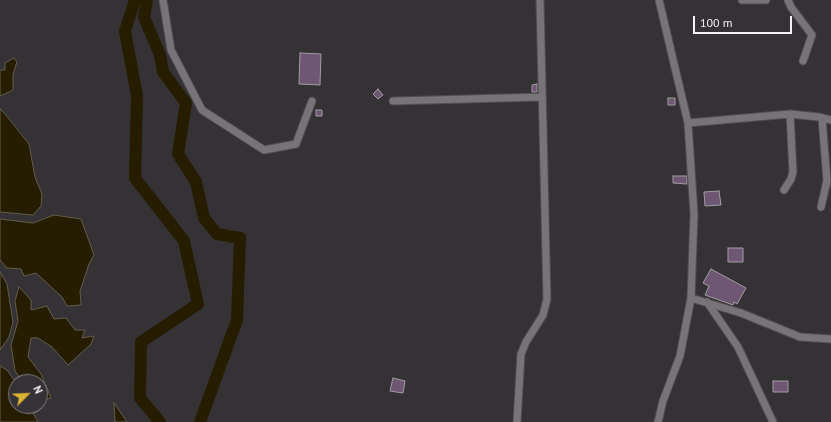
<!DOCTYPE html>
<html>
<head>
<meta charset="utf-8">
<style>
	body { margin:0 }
	#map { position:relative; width:831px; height:422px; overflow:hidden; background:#353236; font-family:"PT Sans",sans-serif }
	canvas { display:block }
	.north { position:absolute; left:8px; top:374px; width:40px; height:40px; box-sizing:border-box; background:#353236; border:1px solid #827f82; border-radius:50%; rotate:66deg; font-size:11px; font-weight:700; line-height:16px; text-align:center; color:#f5f2f5 }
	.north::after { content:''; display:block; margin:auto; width:14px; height:18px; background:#dab333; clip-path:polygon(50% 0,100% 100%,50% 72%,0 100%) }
	.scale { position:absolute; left:693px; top:16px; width:99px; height:18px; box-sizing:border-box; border:2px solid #f5f2f5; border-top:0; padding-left:5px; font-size:12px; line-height:14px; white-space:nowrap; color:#f5f2f5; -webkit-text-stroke:3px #353236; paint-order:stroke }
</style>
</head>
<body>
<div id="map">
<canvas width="831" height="422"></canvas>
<div class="north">N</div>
<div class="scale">100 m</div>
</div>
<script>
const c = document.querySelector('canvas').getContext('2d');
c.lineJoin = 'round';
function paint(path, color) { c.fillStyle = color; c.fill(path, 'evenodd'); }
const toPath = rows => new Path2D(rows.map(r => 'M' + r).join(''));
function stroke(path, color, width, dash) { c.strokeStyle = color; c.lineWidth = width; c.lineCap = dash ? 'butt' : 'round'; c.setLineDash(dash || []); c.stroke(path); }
const water = toPath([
	[14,58,17,62,13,74,13,90,0,96,0,70,5,70,5,63,14,58],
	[0,109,6,115,29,144,35,177,42,194,41,206,33,215,0,212,0,109],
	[54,215,81,219,94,255,89,264,80,291,81,305,67,306,62,297,36,273,24,276,21,269,7,268,0,260,0,219,33,223,54,215],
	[0,272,7,284,13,322,9,337,0,350,0,272],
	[19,287,31,300,31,310,47,306,54,319,66,318,75,330,85,330,82,338,94,336,91,344,68,365,52,347,38,338,31,338,28,357,41,374,51,398,40,401,40,382,23,382,15,371,11,345,18,321,15,301,19,287],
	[0,366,7,370,16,383,16,406,29,406,38,422,0,422,0,366],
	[114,403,127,422,115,422,114,403]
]);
paint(water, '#261c00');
stroke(water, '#645c4a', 1);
stroke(toPath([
	[135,0,125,31,137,96,135,178,184,241,198,304,141,342,140,398,160,422],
	[147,0,144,17,160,55,163,72,186,103,178,154,196,182,204,218,217,234,240,238,237,320,200,422]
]), '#261c00', 12);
const building = toPath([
	[300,53,321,54,320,85,299,84,300,53],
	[537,84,537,92,532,92,532,85,537,84],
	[378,89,383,95,378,99,373,94,378,89],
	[668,98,675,98,675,105,668,105,668,98],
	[316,110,322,110,322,116,316,116,316,110],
	[673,176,687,176,687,184,673,183,673,176],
	[719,191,721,205,705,206,704,192,719,191],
	[728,248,743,248,743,262,728,262,728,248],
	[711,269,746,288,737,304,734,302,733,305,705,295,709,286,703,283,711,269],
	[393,378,405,381,403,393,390,391,393,378],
	[773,381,788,381,788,392,773,392,773,381]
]);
paint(building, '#6d5772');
stroke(building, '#a19ca2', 1);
const minor = toPath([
	[163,0,171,50,202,110,264,150,296,144,312,101],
	[742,0,766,0],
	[788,0,791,7,812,35,803,61],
	[393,101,541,97],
	[688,123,790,114,819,117,831,120],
	[784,190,791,179,793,172,790,114],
	[821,207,827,181,822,118],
	[691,298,741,313,800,337,831,339],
	[707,302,738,347,773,422],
	[517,422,521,354,526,342,543,315,547,299,540,0],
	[658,422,663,401,680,356,691,298,694,214,688,123,659,0]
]);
stroke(minor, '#514e51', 9);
stroke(minor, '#777378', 7);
</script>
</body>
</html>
